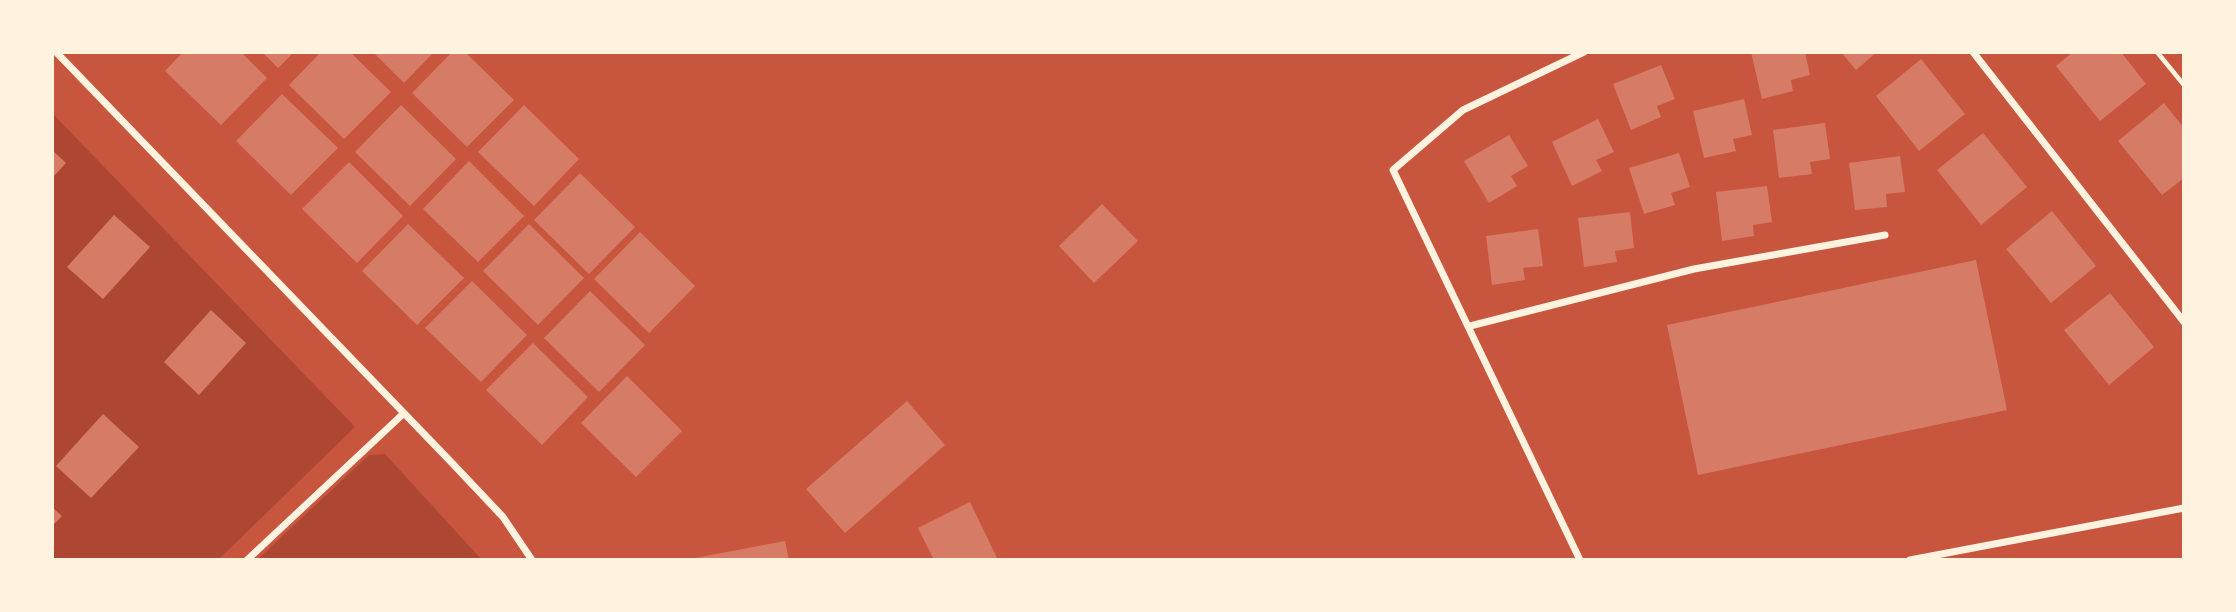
<!DOCTYPE html>
<html>
<head>
<meta charset="utf-8">
<style>
	body { margin:0 }
	#map { position:relative; width:2236px; height:612px; overflow:hidden; background:#c8553d; font-family:Signika,sans-serif }
	canvas { display:block }
	.frame { position:absolute; inset:0; border:54px solid #fff3e0; pointer-events:none }
</style>
</head>
<body>
<div id="map">
<canvas width="2236" height="612"></canvas>
<div class="frame"></div>
</div>
<script>
const c = document.querySelector('canvas').getContext('2d');
c.lineJoin = 'round';
function paint(path, color) { c.fillStyle = color; c.fill(path, 'evenodd'); }
const toPath = rows => new Path2D(rows.map(r => 'M' + r).join(''));
function stroke(path, color, width, dash) { c.strokeStyle = color; c.lineWidth = width; c.lineCap = dash ? 'butt' : 'round'; c.setLineDash(dash || []); c.stroke(path); }
paint(toPath([
	[52,113,355,427,219,559,53,559],
	[385,454,481,559,258,559,369,455]
]), '#ae4732');
paint(toPath([
	[183,52,241,52,267,78,221,125,165,71],
	[262,52,294,52,278,68],
	[321,52,350,52,391,92,344,139,289,85],
	[373,52,434,52,404,83],
	[452,52,465,52,514,100,467,147,412,93],
	[1751,52,1805,52,1810,75,1791,80,1793,91,1762,99],
	[1841,52,1877,52,1856,70],
	[2073,52,2121,52,2146,84,2100,121,2056,66],
	[1921,59,1965,114,1919,151,1876,96],
	[1661,65,1675,99,1657,106,1661,117,1631,130,1613,84],
	[282,94,338,148,291,195,236,141],
	[1744,99,1752,135,1733,139,1736,151,1704,158,1693,111],
	[2164,103,2184,128,2184,178,2162,195,2118,141],
	[401,105,456,159,410,206,355,152],
	[524,105,579,159,534,206,478,152],
	[1598,119,1614,152,1596,160,1602,171,1572,186,1552,142],
	[1825,123,1830,159,1810,162,1812,174,1779,178,1773,130],
	[1983,133,2027,187,1981,225,1937,170],
	[1509,135,1528,166,1511,176,1517,186,1489,203,1464,161],
	[52,150,66,163,52,178],
	[1679,153,1690,187,1671,193,1675,205,1644,214,1629,168],
	[1900,156,1905,192,1886,194,1887,207,1855,210,1849,163],
	[469,161,524,216,478,262,423,209],
	[349,162,403,216,357,263,302,209],
	[580,173,635,227,589,274,534,220],
	[1767,186,1772,222,1753,225,1754,236,1722,241,1716,192],
	[1102,204,1138,241,1094,283,1059,246],
	[2052,211,2096,266,2051,303,2006,249],
	[1630,212,1634,248,1615,251,1617,262,1584,267,1578,218],
	[114,215,150,247,103,299,67,267],
	[408,224,464,278,417,325,362,271],
	[529,224,584,278,538,325,483,271],
	[1538,229,1543,266,1523,268,1525,280,1492,285,1486,236],
	[640,232,695,286,649,333,594,279],
	[1976,260,2007,410,1698,475,1667,325],
	[472,281,527,335,481,382,425,328],
	[590,291,645,345,599,392,544,338],
	[2110,293,2154,347,2109,385,2064,330],
	[211,310,246,343,199,395,164,362],
	[533,343,588,397,542,445,486,390],
	[627,376,682,431,636,477,581,423],
	[907,401,945,445,845,533,806,489],
	[103,414,139,447,91,498,56,466],
	[970,502,998,560,934,560,918,528],
	[52,507,62,516,52,526],
	[785,541,789,560,696,560,695,558]
]), '#d67c66');
stroke(toPath([
	[2157,52,2184,85]
]), '#fff3e0', 4.5);
stroke(toPath([
	[56,52,453,464,503,517,532,560],
	[1973,52,2184,322],
	[1470,326,1694,269,1885,235],
	[247,560,403,414],
	[1580,560,1393,170,1463,110,1584,52],
	[1910,560,2184,508]
]), '#fff3e0', 7);
</script>
</body>
</html>
